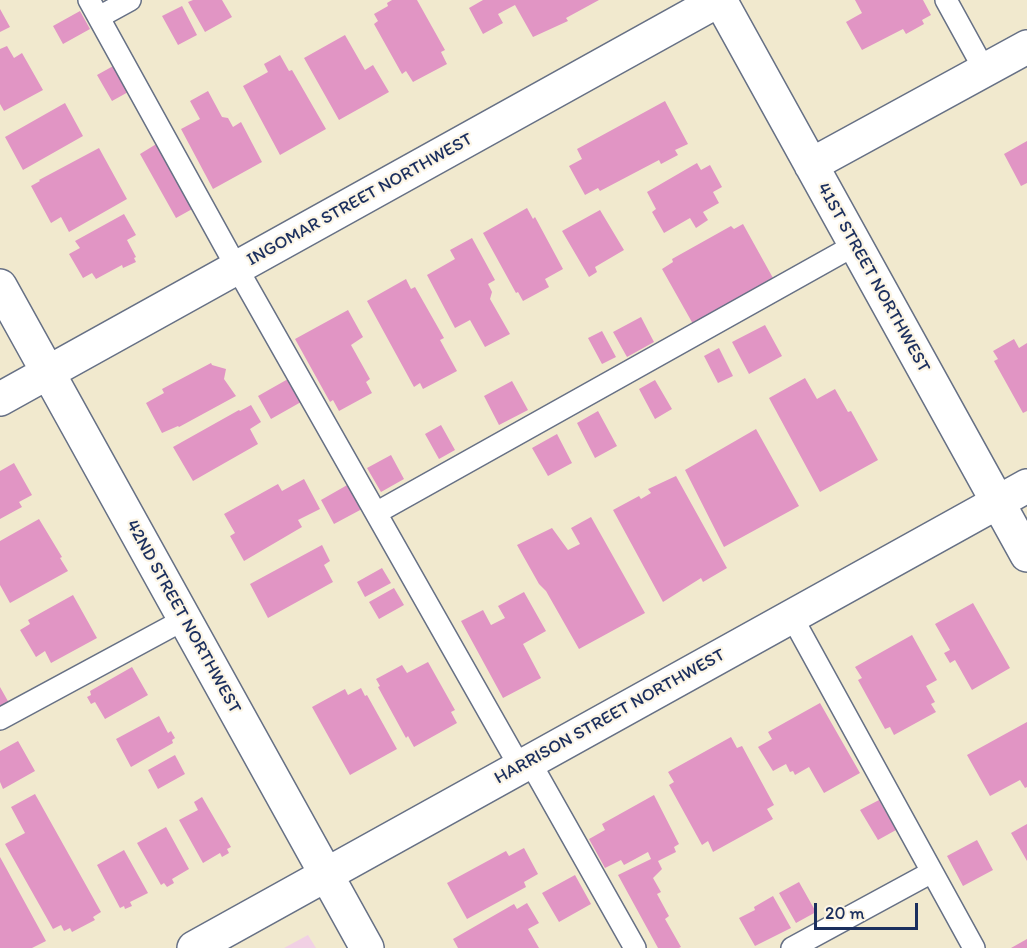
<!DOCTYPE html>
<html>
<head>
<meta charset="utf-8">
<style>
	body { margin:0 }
	#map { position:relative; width:1027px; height:948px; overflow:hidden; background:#f1e9ce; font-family:Itim,sans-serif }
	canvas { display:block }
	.scale { position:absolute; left:814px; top:903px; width:104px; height:27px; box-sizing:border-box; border:3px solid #1b2f5e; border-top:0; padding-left:8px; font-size:18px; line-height:21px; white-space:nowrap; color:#1b2f5e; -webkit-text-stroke:4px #fcf5e5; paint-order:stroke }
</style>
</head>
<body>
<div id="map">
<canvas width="1027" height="948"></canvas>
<div class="scale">20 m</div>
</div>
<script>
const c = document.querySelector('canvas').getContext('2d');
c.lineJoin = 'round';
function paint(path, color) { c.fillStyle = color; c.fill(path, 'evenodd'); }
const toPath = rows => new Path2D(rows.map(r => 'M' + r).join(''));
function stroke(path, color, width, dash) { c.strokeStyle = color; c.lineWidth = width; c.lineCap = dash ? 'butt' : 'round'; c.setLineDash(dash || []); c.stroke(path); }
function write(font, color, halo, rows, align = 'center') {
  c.font = font + ' Itim,sans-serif'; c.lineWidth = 4.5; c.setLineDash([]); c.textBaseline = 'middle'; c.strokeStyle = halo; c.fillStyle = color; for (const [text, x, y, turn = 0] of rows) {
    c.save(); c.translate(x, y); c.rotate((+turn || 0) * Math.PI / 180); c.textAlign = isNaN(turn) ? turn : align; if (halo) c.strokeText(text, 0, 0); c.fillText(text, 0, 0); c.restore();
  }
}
paint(toPath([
	[308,935,316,948,284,948]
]), '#f1d0e4');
paint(toPath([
	[193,0,222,0,232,17,205,32,188,2],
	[392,0,417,0,445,50,441,52,447,64,413,82,406,71,402,74,374,24,378,21,374,14,388,6,387,3],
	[483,0,599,0,566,18,568,21,533,37,515,5,498,14,503,23,483,34,469,8],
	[855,0,923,0,931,15,922,20,924,24,906,34,903,29,862,50,846,22,862,13],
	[182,6,197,35,178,45,162,16],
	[0,9,10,27,0,32],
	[80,11,90,29,63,44,53,26],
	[345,35,365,70,373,65,389,92,339,120,304,58],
	[7,46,14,58,22,53,43,90,4,111,0,104,0,49],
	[280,55,289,71,292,70,326,129,280,155,243,86,268,72,264,64],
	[115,65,130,91,112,101,97,75],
	[208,91,222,117,228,118,233,127,241,122,262,162,213,189,181,129,200,119,190,101],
	[665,101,688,144,675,150,678,155,661,164,659,160,600,191,598,188,585,195,569,166,582,159,577,149],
	[65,103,83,136,23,170,5,137],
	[1027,141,1027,183,1021,186,1004,154],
	[158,143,194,208,176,218,140,154],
	[99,148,127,199,69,232,61,217,51,223,31,186,40,181,39,180],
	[697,163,701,170,710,165,722,187,713,192,719,203,703,212,708,220,696,228,690,218,664,233,652,212,656,209,647,192],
	[527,208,533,219,535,217,563,269,545,279,549,287,523,301,518,292,516,293,483,233],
	[600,210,624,250,595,267,597,272,589,277,562,231],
	[124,214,136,235,127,240,136,257,134,258,136,262,123,268,122,265,96,279,92,273,83,278,69,254,80,248,75,241],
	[743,224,773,278,764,283,766,287,693,324,662,269,673,262,672,259,731,226,734,229],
	[472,238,495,280,488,284,492,292,490,299,510,334,485,347,470,320,455,328,427,275,455,259,450,250],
	[406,279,411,289,415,287,444,338,440,340,457,371,423,389,420,383,414,387,367,301],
	[348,310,363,337,351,345,370,379,366,382,372,393,339,411,333,400,330,402,295,339],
	[641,317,654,342,627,357,613,332],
	[765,325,782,356,749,374,732,342],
	[602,331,616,357,602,364,588,338],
	[1014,339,1019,348,1027,343,1027,411,1023,413,994,361,998,359,993,351],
	[719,348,733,376,718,383,704,356],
	[211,363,212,365,226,369,224,379,236,396,179,427,178,426,162,433,146,403,164,393,162,389],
	[805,378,817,399,835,389,848,412,851,411,878,460,820,492,769,398],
	[288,379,301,402,271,419,258,396],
	[655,380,672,409,655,419,639,389],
	[512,381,528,410,499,425,484,396],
	[251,405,261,422,250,429,258,444,193,481,173,447,239,410,240,411],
	[598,411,617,446,595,458,577,423],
	[441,425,455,450,439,459,425,434],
	[756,429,799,506,724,547,685,470],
	[557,434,572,463,548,476,532,448],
	[391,455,404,479,381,492,367,468],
	[14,463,32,495,19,502,22,507,0,519,0,471],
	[676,476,727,568,703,582,701,578,663,602,613,510,639,496,641,499,651,493,648,489],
	[304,479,320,509,298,520,302,527,244,561,230,536,235,533,224,514,278,484,282,491],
	[349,484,362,509,334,524,321,500],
	[591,517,645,613,579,649,546,591,539,584,517,545,552,528,568,550,580,544,571,528],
	[39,519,62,557,60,558,68,571,10,603,0,585,0,541],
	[322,545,330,561,324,565,333,582,268,618,250,584],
	[382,568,391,583,365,597,357,582],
	[394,588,404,605,379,619,369,602],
	[524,592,546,631,523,644,541,678,503,698,461,621,483,610,491,625,505,618,498,606],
	[73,595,97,638,51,663,45,651,36,657,20,630,30,624,28,620],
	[973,603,1010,668,972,690,955,660,950,663,944,653,950,650,935,624],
	[912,635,937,680,926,686,935,702,931,704,936,712,894,735,890,727,885,729,858,680,862,678,855,667],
	[428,662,455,710,451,712,457,723,414,747,408,736,406,738,378,687,380,686,376,679,402,665,407,673],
	[132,667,148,695,105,719,95,702,91,704,87,697,91,695,90,691],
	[0,687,9,703,0,707],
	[361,688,365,696,367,695,397,749,350,775,312,707,345,689,348,695],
	[820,703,860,773,824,793,809,767,795,775,793,771,790,772,786,764,773,771,758,747,772,739,768,732],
	[159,716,168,733,171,731,175,738,172,740,173,743,131,767,116,739],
	[1027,722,1027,787,1025,788,1020,780,990,796,967,755],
	[731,737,737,748,742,746,774,805,767,809,773,819,713,852,708,841,702,845,669,785,674,782,668,772],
	[18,741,35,771,3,789,0,782,0,751],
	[175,755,185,774,158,789,148,770],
	[35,794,101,912,93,917,95,920,72,932,70,928,64,931,61,925,53,929,5,844,25,833,11,807],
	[654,795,679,844,674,847,676,852,658,861,662,869,653,878,661,892,657,894,669,916,665,919,681,947,679,948,658,948,618,875,651,859,648,852,624,865,621,860,605,868,589,839,605,830,602,824],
	[202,797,231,847,227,849,229,853,222,857,220,853,203,863,179,820,198,810,194,802],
	[879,800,896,830,878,840,860,810],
	[1027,824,1027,861,1011,833],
	[166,827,189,869,172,879,174,883,167,887,164,883,161,885,137,843],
	[977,840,993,870,963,886,947,856],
	[524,848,538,874,524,882,526,887,467,919,447,883,506,851,509,856],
	[124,850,148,893,130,902,132,906,125,909,124,906,120,908,97,865],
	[0,857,46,941,32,948,0,948],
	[575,875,591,904,559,922,542,893],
	[799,882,816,912,796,923,779,893],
	[773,896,791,928,755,946,739,918,755,910,754,907],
	[527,903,539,923,528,929,539,948,458,948,453,939,514,904,517,909],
	[1027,939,1027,948,1011,948]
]), '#e195c4');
const lane = toPath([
	[89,0,237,268,520,767],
	[946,0,985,71],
	[99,17,130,0],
	[376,513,855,245],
	[792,617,974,948],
	[0,719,185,619],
	[530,762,635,948],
	[792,948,932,872]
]);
const street = toPath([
	[720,0,1027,555],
	[811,165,1027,47],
	[0,286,367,948],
	[0,399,719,0],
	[194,948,1027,486]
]);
stroke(lane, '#667085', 24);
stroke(street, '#667085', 36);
stroke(lane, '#fff', 21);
stroke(street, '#fff', 33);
write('18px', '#1b2f5e', '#fcf5e5', [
	["INGOMAR STREET NORTHWEST",360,200,-29],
	["41ST STREET NORTHWEST",873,278,61],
	["42ND STREET NORTHWEST",183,617,61],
	["HARRISON STREET NORTHWEST",610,717,-29]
]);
</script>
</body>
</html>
